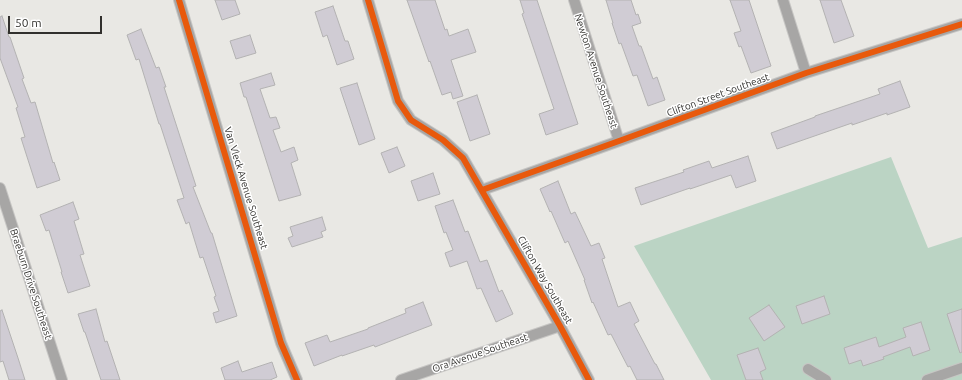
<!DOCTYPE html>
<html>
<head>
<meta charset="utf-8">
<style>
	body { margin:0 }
	#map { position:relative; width:962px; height:380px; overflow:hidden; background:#e9e8e4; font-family:Ubuntu,sans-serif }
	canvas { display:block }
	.scale { position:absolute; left:8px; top:16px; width:94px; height:18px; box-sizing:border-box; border:2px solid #31302d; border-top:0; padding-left:5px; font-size:12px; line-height:14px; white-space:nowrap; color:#31302d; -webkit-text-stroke:3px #fff; paint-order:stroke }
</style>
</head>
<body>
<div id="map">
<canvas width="962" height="380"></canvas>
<div class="scale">50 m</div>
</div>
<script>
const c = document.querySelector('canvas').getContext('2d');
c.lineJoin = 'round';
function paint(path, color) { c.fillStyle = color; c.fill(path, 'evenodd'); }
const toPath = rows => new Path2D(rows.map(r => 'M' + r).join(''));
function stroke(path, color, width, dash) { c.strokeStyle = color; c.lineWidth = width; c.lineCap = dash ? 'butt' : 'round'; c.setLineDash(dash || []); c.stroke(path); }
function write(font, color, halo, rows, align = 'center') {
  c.font = font + ' Ubuntu,sans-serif'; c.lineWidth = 3; c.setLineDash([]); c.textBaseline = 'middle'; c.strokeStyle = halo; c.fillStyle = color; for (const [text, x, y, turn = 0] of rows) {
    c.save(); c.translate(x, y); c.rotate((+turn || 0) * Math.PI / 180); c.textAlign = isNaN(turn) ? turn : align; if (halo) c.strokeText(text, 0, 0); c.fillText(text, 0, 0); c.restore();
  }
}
paint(toPath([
	[891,157,928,248,962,237,962,380,711,380,634,246]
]), '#bbd4c4');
const building = toPath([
	[215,0,235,0,240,14,222,20,215,0],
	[407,0,435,0,445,30,447,29,449,36,468,29,476,52,451,60,463,96,453,99,451,92,442,95,430,61,429,62,407,0],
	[520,0,537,0,578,124,546,135,539,114,554,109,522,14,524,13,520,0],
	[606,0,631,0,636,15,638,14,641,23,632,26,639,46,641,46,653,79,657,77,665,100,648,106,637,75,633,76,621,43,619,44,612,23,613,23,606,0],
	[730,0,749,0,771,66,751,73,741,46,739,47,734,33,741,31,730,0],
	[820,0,841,0,854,36,834,43,820,0],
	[333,6,345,41,348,41,354,59,337,65,327,35,323,37,315,12,333,6],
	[2,16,9,37,10,37,24,78,22,79,31,103,35,102,53,163,54,162,60,180,37,188,21,138,25,137,16,108,18,107,0,58,0,17,2,16],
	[141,29,156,68,159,67,166,87,164,87,196,186,193,187,211,233,212,233,237,316,216,323,213,313,219,311,214,297,216,296,203,257,200,258,189,222,186,224,177,200,184,198,160,124,159,124,139,59,136,60,127,35,141,29],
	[250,35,256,53,236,59,230,41,250,35],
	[271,73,275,85,260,89,270,118,276,117,280,128,273,130,281,152,294,147,298,160,291,163,301,195,279,201,246,97,244,97,240,83,271,73],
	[900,81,910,107,887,115,887,113,852,125,852,123,777,149,771,133,815,117,815,116,880,94,878,89,900,81],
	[357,83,375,139,359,145,340,88,357,83],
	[477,95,490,134,470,141,457,102,477,95],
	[397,147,405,166,389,173,381,153,397,147],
	[748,156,756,181,736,188,731,175,690,189,690,188,641,205,635,188,684,172,683,170,709,161,712,168,748,156],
	[433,173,440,194,418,201,411,181,433,173],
	[558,181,571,214,575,212,591,246,599,243,605,258,602,259,618,307,630,302,639,321,634,324,655,364,656,364,664,380,637,380,630,366,628,367,611,334,608,335,593,302,592,303,584,280,585,280,568,241,565,243,551,211,550,212,540,189,558,181],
	[453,200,465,232,468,231,480,262,487,260,499,292,502,290,513,314,496,322,481,288,477,289,467,261,450,267,445,253,453,250,446,232,444,233,435,206,453,200],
	[73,202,79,219,74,221,84,254,80,255,90,286,68,293,61,272,62,272,49,230,46,231,40,215,73,202],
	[322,217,326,230,321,232,323,237,292,247,288,238,293,236,290,227,322,217],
	[824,296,830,314,802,324,796,306,824,296],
	[423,302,432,325,375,347,374,345,342,356,342,355,314,366,305,343,327,335,330,342,368,329,368,328,406,313,405,309,423,302],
	[769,305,785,327,764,341,749,318,769,305],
	[96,309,105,342,107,341,120,380,101,380,85,332,84,332,78,314,96,309],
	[962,309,962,352,960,353,947,314,962,309],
	[2,310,18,358,25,380,9,380,3,361,0,362,0,311,2,310],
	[921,322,930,350,913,356,910,347,883,357,884,359,863,366,861,360,849,364,844,348,876,337,879,347,906,337,903,328,921,322],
	[758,348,766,369,760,372,763,380,746,380,737,355,758,348],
	[238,361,242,372,272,362,277,377,270,380,225,380,221,368,238,361]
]);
paint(building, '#d0ccd4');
stroke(building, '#b3b2b2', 1);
const minor = toPath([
	[179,0,281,343,297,380],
	[368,0,398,101,411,120,443,140,463,158,560,326,589,380],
	[574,0,619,141],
	[783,0,806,73],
	[0,188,62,380],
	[482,190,619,141,806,73,962,24],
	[808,369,826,380],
	[401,380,560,326],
	[927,380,962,368]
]);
stroke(minor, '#c7c6c4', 12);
stroke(minor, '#a7a6a5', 10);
stroke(toPath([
	[179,0,281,343,297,380],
	[368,0,398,101,411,120,443,140,463,158,560,326,589,380],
	[482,190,619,141,806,73,962,24]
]), '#e8590c', 6);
write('10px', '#31302d', '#fff', [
	["Newton Avenue Southeast",596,71,72],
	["Clifton Street Southeast",718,95,-20],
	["Van Vleck Avenue Southeast",246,188,73],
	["Clifton Way Southeast",545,280,60],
	["Braeburn Drive Southeast",31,284,72],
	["Ora Avenue Southeast",480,353,-19]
]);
</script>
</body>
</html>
